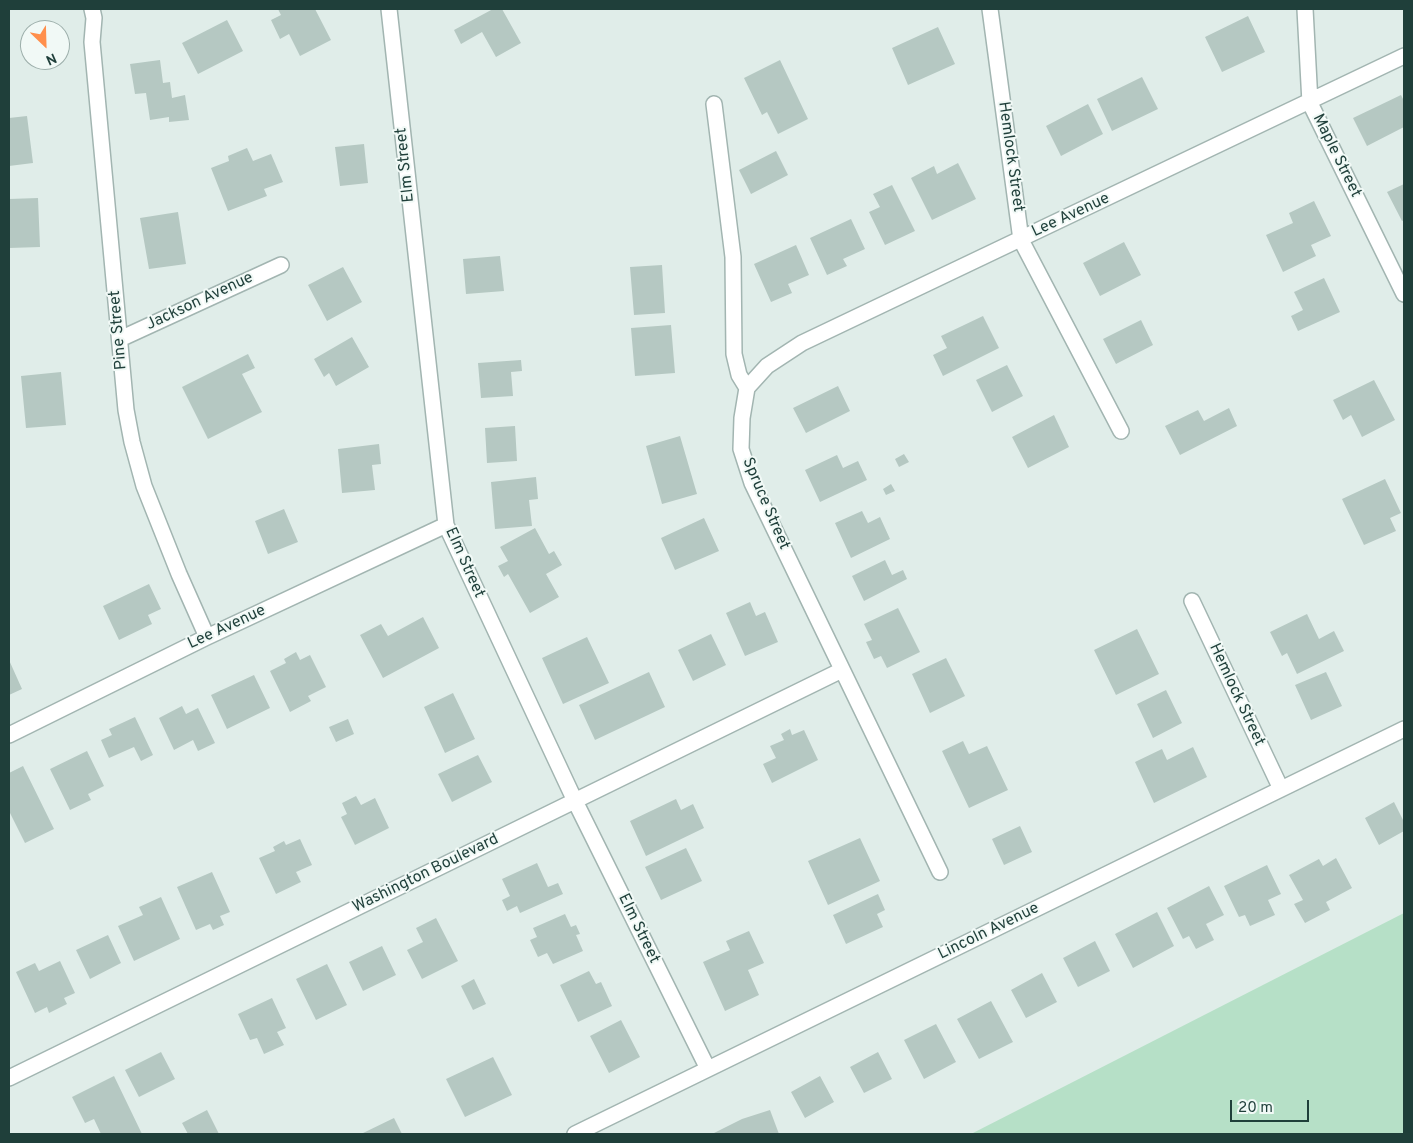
<!DOCTYPE html>
<html>
<head>
<meta charset="utf-8">
<style>
	body { margin:0 }
	#map { position:relative; width:1413px; height:1143px; overflow:hidden; background:#e0ede9; font-family:Overpass,sans-serif }
	canvas { display:block }
	.frame { position:absolute; inset:0; border:10px solid #1f3f3a; pointer-events:none }
	.north { position:absolute; left:20px; top:20px; width:50px; height:50px; box-sizing:border-box; background:#f1f9f6; border:1px solid #9dafab; border-radius:50%; rotate:156deg; font-size:14px; font-weight:700; line-height:20px; text-align:center; color:#1f3f3a }
	.north::after { content:''; display:block; margin:auto; width:18px; height:22px; background:#ff8f4c; clip-path:polygon(50% 0,100% 100%,50% 72%,0 100%) }
	.scale { position:absolute; left:1230px; top:1100px; width:79px; height:22px; box-sizing:border-box; border:2px solid #1f3f3a; border-top:0; padding-left:6px; font-size:15px; line-height:18px; white-space:nowrap; color:#1f3f3a; -webkit-text-stroke:4px #f1f9f6; paint-order:stroke }
</style>
</head>
<body>
<div id="map">
<canvas width="1413" height="1143"></canvas>
<div class="frame"></div>
<div class="north">N</div>
<div class="scale">20 m</div>
</div>
<script>
const c = document.querySelector('canvas').getContext('2d');
c.lineJoin = 'round';
function paint(path, color) { c.fillStyle = color; c.fill(path, 'evenodd'); }
const toPath = rows => new Path2D(rows.map(r => 'M' + r).join(''));
function stroke(path, color, width, dash) { c.strokeStyle = color; c.lineWidth = width; c.lineCap = dash ? 'butt' : 'round'; c.setLineDash(dash || []); c.stroke(path); }
function write(font, color, halo, rows, align = 'center') {
  c.font = font + ' Overpass,sans-serif'; c.lineWidth = 4; c.setLineDash([]); c.textBaseline = 'middle'; c.strokeStyle = halo; c.fillStyle = color; for (const [text, x, y, turn = 0] of rows) {
    c.save(); c.translate(x, y); c.rotate((+turn || 0) * Math.PI / 180); c.textAlign = isNaN(turn) ? turn : align; if (halo) c.strokeText(text, 0, 0); c.fillText(text, 0, 0); c.restore();
  }
}
paint(toPath([
	[1404,913,1404,1134,971,1134]
]), '#b6e0c7');
paint(toPath([
	[278,9,315,9,331,40,300,56,289,34,280,39,271,20,281,15],
	[493,9,502,9,521,43,496,57,482,32,461,44,454,30],
	[1248,16,1265,52,1222,72,1205,37],
	[227,20,243,51,198,74,182,43],
	[938,27,955,64,908,85,892,48],
	[160,60,163,83,170,82,172,98,185,95,189,120,169,122,169,117,150,120,146,93,135,94,130,64],
	[780,60,808,119,778,134,767,112,762,115,744,78],
	[1142,77,1158,109,1112,131,1097,99],
	[1401,95,1404,101,1404,127,1367,146,1353,118],
	[1088,104,1103,134,1061,156,1046,126],
	[27,116,33,163,9,166,9,118],
	[364,144,368,183,340,186,335,147],
	[247,148,253,161,271,154,283,182,264,189,267,196,228,211,211,168,229,161,228,156],
	[776,151,788,175,751,194,739,170],
	[958,163,976,199,932,220,911,178,934,166,937,174],
	[1404,184,1404,220,1402,221,1387,192],
	[892,185,915,231,885,245,869,212,880,207,873,194],
	[38,198,40,247,9,248,9,199],
	[1314,201,1331,236,1311,245,1316,256,1283,272,1266,235,1293,223,1289,213],
	[178,212,186,264,149,269,140,218],
	[851,219,865,249,843,259,847,266,827,275,810,238],
	[1124,242,1141,275,1100,296,1083,263],
	[796,245,809,275,788,284,792,293,771,302,754,264],
	[500,256,504,291,466,294,463,259],
	[662,265,665,313,634,315,630,267],
	[343,267,362,302,327,321,308,285],
	[1324,278,1340,312,1298,331,1291,316,1303,310,1294,292],
	[983,316,999,348,943,376,933,355,947,348,941,336],
	[1141,320,1153,345,1116,364,1103,339],
	[671,325,675,373,635,376,631,328],
	[352,337,369,367,336,386,329,373,324,377,314,359],
	[248,354,255,368,242,374,262,412,208,439,182,387],
	[521,360,522,371,511,372,513,396,481,398,478,363],
	[1007,365,1023,396,992,412,976,380],
	[61,372,66,425,26,428,21,376],
	[1374,380,1395,420,1362,437,1351,415,1343,420,1333,400],
	[838,386,850,411,806,433,793,408],
	[1229,408,1237,426,1180,455,1165,426,1198,410,1204,421],
	[1054,415,1069,447,1028,468,1012,437],
	[515,426,517,461,487,463,485,428],
	[680,436,697,494,662,504,646,446],
	[379,444,381,464,372,465,375,490,342,493,338,449],
	[904,454,909,462,899,467,895,459],
	[837,455,843,468,858,461,867,480,820,502,805,470],
	[536,477,538,499,529,500,532,526,495,529,491,482],
	[1385,479,1401,513,1390,518,1396,531,1364,545,1342,499],
	[891,484,895,491,886,495,883,489],
	[284,509,298,542,268,554,255,521],
	[862,511,868,523,880,517,890,539,851,558,835,523],
	[704,518,719,551,675,570,661,538],
	[535,528,549,554,554,551,562,565,546,574,559,597,530,613,508,574,504,577,498,566,508,561,500,547],
	[885,560,892,575,903,570,907,579,864,601,852,576],
	[149,584,161,609,148,615,152,624,119,640,103,606],
	[750,602,756,616,765,612,778,642,745,656,726,613],
	[898,608,920,652,887,668,881,656,874,659,866,642,872,640,864,624],
	[1307,614,1319,639,1334,631,1344,651,1297,674,1287,653,1282,656,1270,632],
	[423,617,439,648,383,678,360,635,381,624,388,636],
	[1137,629,1159,674,1116,695,1094,650],
	[711,634,726,665,693,681,678,650],
	[587,637,609,683,563,704,542,658],
	[296,652,300,660,310,655,326,687,308,696,311,701,290,712,270,671,286,663,284,659],
	[946,658,965,696,930,713,912,674],
	[9,660,22,689,9,695],
	[649,672,665,707,595,740,579,705],
	[1326,672,1342,706,1311,720,1295,685],
	[254,675,270,708,227,729,211,695],
	[1166,690,1182,723,1153,738,1137,704],
	[453,693,475,739,445,753,424,707],
	[182,706,186,714,198,708,215,743,198,751,193,740,174,750,159,718],
	[135,717,153,755,141,761,134,747,109,758,101,740,112,735,109,729],
	[348,719,354,734,336,742,329,727],
	[790,729,792,735,804,730,818,760,772,783,763,764,776,758,770,746,784,740,781,734],
	[963,741,969,754,987,746,1008,790,969,808,942,751],
	[1193,747,1207,777,1154,803,1135,762,1162,749,1167,760],
	[87,751,104,786,88,794,91,800,70,810,50,769],
	[478,755,492,782,452,802,438,774],
	[23,766,54,829,25,843,9,811,9,773],
	[356,796,361,805,375,798,389,828,355,845,341,817,347,814,342,803],
	[676,799,681,810,693,804,704,828,646,856,630,821],
	[1394,802,1404,822,1404,831,1379,845,1365,818],
	[1020,826,1032,852,1004,865,992,839],
	[860,838,880,881,828,905,808,861],
	[300,839,312,865,296,872,301,882,276,894,259,858,275,851,273,847,284,841,286,845],
	[686,848,702,881,661,900,645,867],
	[1336,858,1352,888,1326,902,1330,910,1305,923,1294,904,1303,900,1289,875,1319,859,1323,866],
	[537,863,548,887,558,883,563,894,520,913,517,906,507,911,502,900,510,896,502,879],
	[1267,865,1281,894,1268,900,1275,915,1250,926,1245,915,1239,917,1224,886],
	[212,872,230,912,220,916,224,925,213,930,210,924,196,930,177,887],
	[1209,886,1224,915,1206,924,1214,940,1196,949,1189,936,1183,939,1167,908],
	[878,894,885,910,877,914,883,927,846,944,833,915],
	[161,897,180,939,134,961,118,926,143,915,139,907],
	[1157,912,1174,946,1133,968,1115,934],
	[565,914,571,927,576,925,580,934,576,935,583,951,553,964,547,953,538,957,530,940,537,937,533,928],
	[436,918,458,961,422,979,407,950,423,942,416,928],
	[749,931,764,963,748,970,759,995,725,1011,703,962,730,950,726,941],
	[108,935,121,963,90,979,76,950],
	[1095,941,1110,971,1078,987,1063,958],
	[382,946,396,975,363,991,349,962],
	[60,961,75,993,64,998,67,1004,49,1013,47,1007,35,1013,16,972,35,963,39,971],
	[327,964,347,1005,316,1020,296,979],
	[589,971,596,984,601,982,612,1006,578,1022,560,985],
	[1042,973,1057,1002,1026,1018,1011,990],
	[474,979,486,1004,473,1010,461,986],
	[272,998,286,1028,277,1032,284,1045,264,1054,257,1038,250,1040,238,1014],
	[991,1001,1013,1042,979,1059,957,1019],
	[621,1020,640,1057,609,1073,590,1036],
	[936,1024,956,1062,924,1079,904,1040],
	[161,1052,175,1079,139,1097,125,1070],
	[878,1052,892,1079,864,1093,850,1067],
	[493,1057,512,1095,465,1117,446,1079],
	[114,1076,142,1134,101,1134,94,1119,85,1123,72,1097],
	[820,1076,834,1102,805,1118,791,1092],
	[207,1110,219,1134,188,1134,182,1123],
	[770,1110,779,1134,712,1134,742,1119],
	[394,1118,402,1134,361,1134]
]), '#b5c8c2');
const minor = toPath([
	[92,9,94,18,92,42,126,410,132,442,144,486,179,574,207,637],
	[389,9,446,525,575,801,708,1069],
	[990,9,1021,240,1121,431],
	[1305,9,1310,103,1404,294],
	[714,104,733,257,734,354,739,375,747,388,742,418,741,449,752,483,940,872],
	[120,339,281,265],
	[747,388,767,366,802,343,1404,56],
	[1192,601,1281,789],
	[9,735,207,637,446,525],
	[9,1078,842,670],
	[575,1134,1404,729]
]);
stroke(minor, '#a2b5b1', 18);
stroke(minor, '#fff', 15);
write('16px', '#1f3f3a', '#f1f9f6', [
	["Maple Street",1336,156,64],
	["Hemlock Street",1010,157,82],
	["Elm Street",406,165,-96],
	["Lee Avenue",1071,216,-25],
	["Jackson Avenue",200,302,-25],
	["Pine Street",119,330,-95],
	["Spruce Street",765,504,67],
	["Elm Street",464,563,66],
	["Lee Avenue",227,628,-25],
	["Hemlock Street",1236,695,65],
	["Washington Boulevard",426,874,-26],
	["Elm Street",638,929,64],
	["Lincoln Avenue",989,932,-26]
]);
</script>
</body>
</html>
